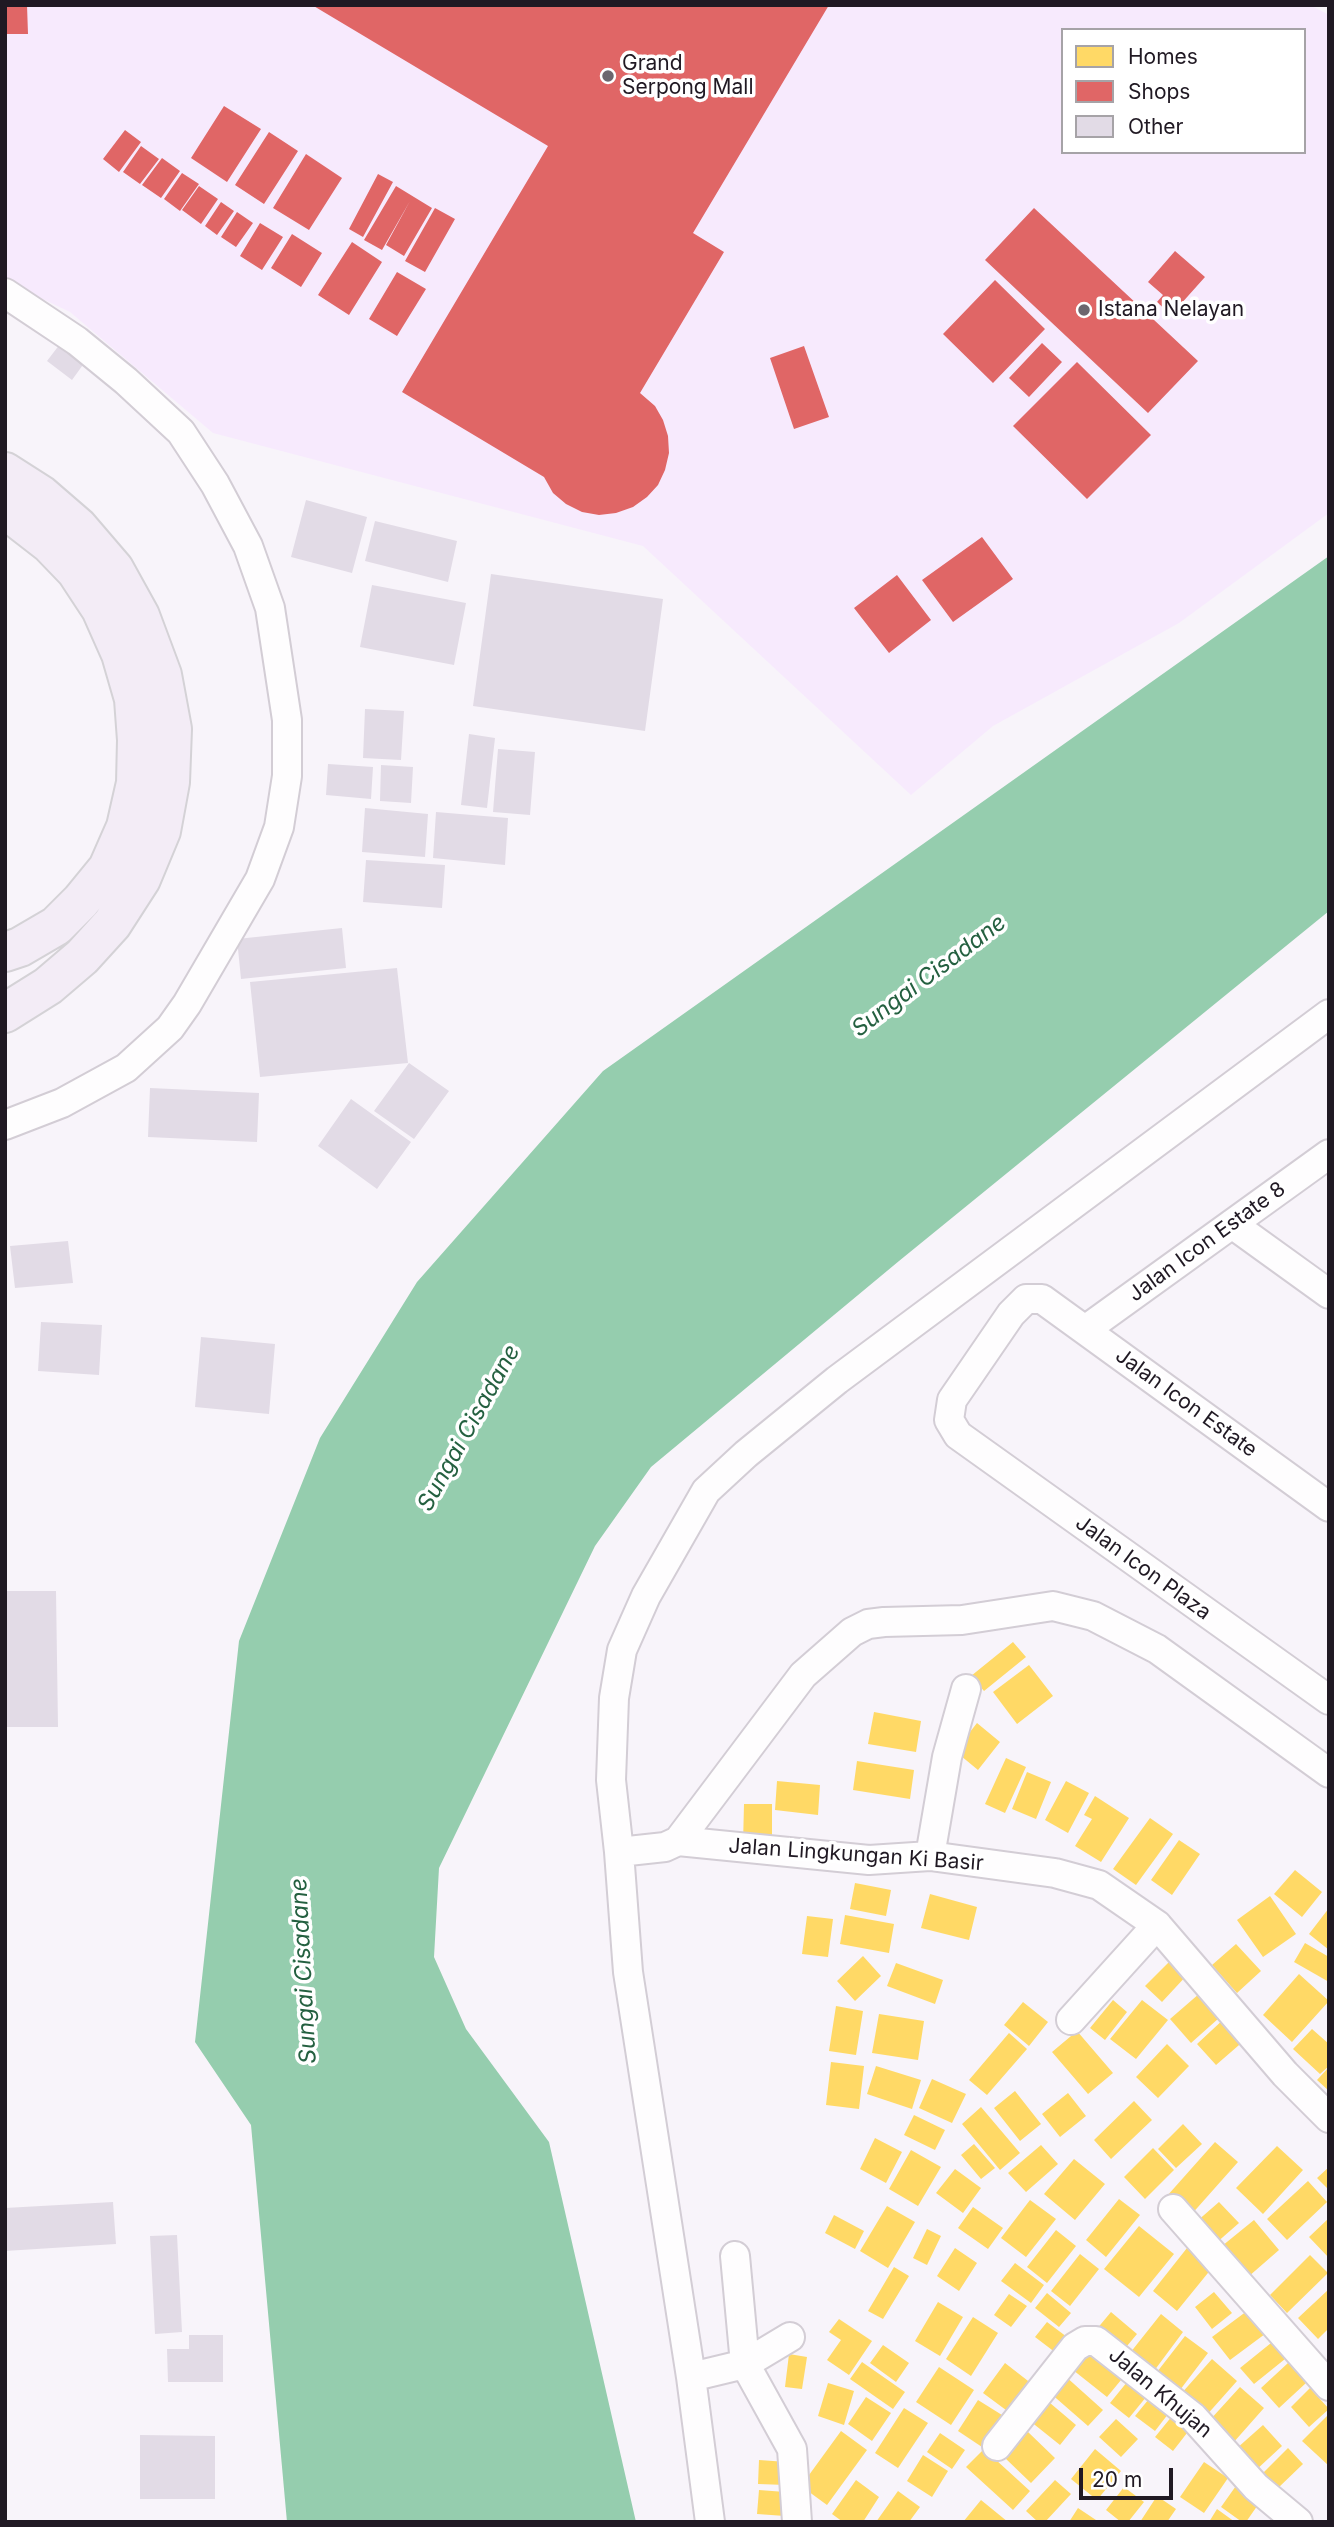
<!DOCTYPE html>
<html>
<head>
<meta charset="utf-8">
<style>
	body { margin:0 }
	#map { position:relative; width:1334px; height:2527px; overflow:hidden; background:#f8f4fa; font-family:Inter,sans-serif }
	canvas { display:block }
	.frame { position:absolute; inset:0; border:7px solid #201923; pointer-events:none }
	.legend { position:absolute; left:1061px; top:28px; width:245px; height:126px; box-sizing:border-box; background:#fff; border:2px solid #a6a3a7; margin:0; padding:9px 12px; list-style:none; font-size:21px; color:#201923 }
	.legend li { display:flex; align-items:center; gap:14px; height:35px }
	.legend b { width:35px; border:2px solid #a6a3a7 }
	.scale { position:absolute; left:1079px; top:2468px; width:94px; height:32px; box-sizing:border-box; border:4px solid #201923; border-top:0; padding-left:9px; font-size:21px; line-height:24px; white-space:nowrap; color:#201923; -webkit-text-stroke:5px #fff; paint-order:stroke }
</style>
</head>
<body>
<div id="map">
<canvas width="1334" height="2527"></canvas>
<div class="frame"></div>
<ul class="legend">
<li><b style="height:19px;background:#ffd966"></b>Homes</li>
<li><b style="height:19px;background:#e06666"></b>Shops</li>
<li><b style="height:19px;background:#e2dbe6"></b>Other</li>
</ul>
<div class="scale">20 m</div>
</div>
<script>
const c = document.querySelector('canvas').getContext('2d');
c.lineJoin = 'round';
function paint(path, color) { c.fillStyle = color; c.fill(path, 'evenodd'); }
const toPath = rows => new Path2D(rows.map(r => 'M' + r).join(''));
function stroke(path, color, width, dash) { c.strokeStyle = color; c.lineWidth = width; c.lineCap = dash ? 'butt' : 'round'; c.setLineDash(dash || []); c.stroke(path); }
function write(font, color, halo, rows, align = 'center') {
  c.font = font + ' Inter,sans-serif'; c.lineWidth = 7; c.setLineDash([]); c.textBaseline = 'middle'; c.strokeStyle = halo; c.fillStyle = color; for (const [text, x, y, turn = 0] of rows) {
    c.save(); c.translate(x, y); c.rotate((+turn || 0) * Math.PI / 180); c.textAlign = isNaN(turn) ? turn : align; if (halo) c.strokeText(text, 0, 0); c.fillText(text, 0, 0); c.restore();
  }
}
paint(toPath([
	[5,5,1310,5,1329,15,1329,513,1179,623,993,726,911,795,643,546,213,433,70,312,5,281],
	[1063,30,1304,30,1304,152,1063,152]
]), '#f7eafd');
paint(toPath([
	[1329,556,1329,911,899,1261,651,1467,595,1546,439,1868,434,1957,466,2029,549,2142,636,2522,287,2522,251,2125,195,2042,239,1641,320,1438,417,1282,603,1071]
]), '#95cdae');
paint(toPath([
	[1013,1642,1026,1657,984,1691,971,1676],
	[1029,1665,1053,1696,1017,1724,993,1692],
	[874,1712,921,1721,916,1752,868,1744],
	[977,1723,1000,1742,978,1770,955,1751],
	[1006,1758,1026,1767,1005,1813,985,1804],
	[857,1761,914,1770,910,1799,853,1790],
	[1027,1772,1051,1782,1036,1819,1012,1809],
	[777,1781,820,1785,818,1815,775,1810],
	[1066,1781,1089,1793,1068,1833,1045,1820],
	[1095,1796,1129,1818,1101,1862,1075,1846,1092,1819,1084,1815],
	[744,1804,772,1804,772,1844,743,1844],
	[1150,1818,1173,1834,1136,1885,1113,1869],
	[1179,1840,1200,1854,1172,1895,1151,1880],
	[1295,1870,1322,1892,1302,1917,1274,1894],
	[855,1883,891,1890,886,1916,850,1909],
	[930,1894,977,1907,969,1940,921,1928],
	[1270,1896,1296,1934,1263,1957,1237,1920],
	[1329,1908,1329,1950,1309,1934],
	[845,1915,894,1924,889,1953,840,1944],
	[807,1916,833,1919,828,1957,802,1954],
	[1305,1943,1329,1957,1329,1982,1294,1962],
	[1236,1944,1261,1971,1237,1993,1212,1965],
	[863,1956,881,1976,855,2001,837,1981],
	[1172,1959,1188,1974,1162,2002,1145,1986],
	[896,1963,943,1980,935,2004,887,1986],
	[1299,1974,1329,2001,1292,2042,1263,2015],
	[1207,1987,1228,2010,1191,2043,1170,2019],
	[1113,2000,1127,2012,1105,2040,1090,2028],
	[1142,2000,1168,2020,1136,2059,1110,2039],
	[1023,2002,1048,2022,1029,2046,1004,2025],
	[836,2006,863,2011,856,2055,829,2051],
	[879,2014,924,2021,918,2060,872,2053],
	[1226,2017,1246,2039,1216,2065,1197,2044],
	[1312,2029,1329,2044,1329,2066,1320,2074,1293,2049],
	[1077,2031,1113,2073,1088,2094,1052,2052],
	[1009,2033,1027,2049,987,2095,969,2080],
	[1167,2044,1189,2066,1158,2098,1136,2077],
	[831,2062,864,2066,859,2109,826,2105],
	[876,2066,921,2080,912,2109,867,2094],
	[1329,2067,1329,2091,1317,2080],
	[932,2079,966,2094,952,2123,919,2108],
	[1015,2091,1041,2124,1020,2141,994,2108],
	[1068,2093,1086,2116,1060,2137,1042,2114],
	[1134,2101,1152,2120,1111,2159,1094,2140],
	[981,2107,1020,2153,1000,2170,962,2124],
	[914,2115,945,2130,935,2150,904,2135],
	[1183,2124,1202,2144,1176,2168,1158,2149],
	[875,2138,902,2152,886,2183,860,2169],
	[1215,2142,1238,2162,1190,2216,1167,2196],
	[974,2144,995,2168,981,2179,961,2155],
	[1041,2145,1058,2164,1026,2192,1008,2173],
	[1277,2146,1303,2170,1263,2214,1236,2188],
	[1153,2148,1174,2170,1145,2199,1124,2177],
	[911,2150,941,2167,918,2206,889,2189],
	[1074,2159,1105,2184,1075,2220,1044,2194],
	[1329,2167,1329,2190,1317,2178],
	[955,2169,981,2188,963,2213,936,2193],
	[1308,2181,1327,2202,1287,2240,1267,2219],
	[1119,2199,1140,2215,1106,2257,1086,2240],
	[1030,2200,1056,2219,1026,2257,1001,2238],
	[1219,2202,1239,2223,1215,2244,1196,2222],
	[887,2206,915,2222,888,2268,860,2251],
	[973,2207,1003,2228,988,2249,958,2228],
	[834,2215,864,2231,855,2249,825,2233],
	[1329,2218,1329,2258,1309,2237],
	[1254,2220,1279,2250,1248,2277,1222,2246],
	[1139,2226,1174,2254,1139,2297,1104,2269],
	[927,2229,941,2236,927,2265,913,2258],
	[1056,2230,1076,2246,1047,2283,1027,2267],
	[955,2248,977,2263,959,2291,937,2276],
	[1187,2248,1212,2268,1177,2311,1153,2291],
	[1080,2254,1099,2269,1070,2306,1051,2291],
	[1310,2255,1328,2273,1287,2313,1270,2295],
	[1015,2263,1044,2285,1031,2303,1001,2281],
	[894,2267,909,2276,883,2319,868,2311],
	[1329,2289,1329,2328,1318,2339,1298,2318],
	[1214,2292,1232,2313,1212,2329,1195,2307],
	[1047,2293,1071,2313,1059,2327,1035,2308],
	[1009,2294,1027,2306,1011,2327,994,2315],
	[938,2302,963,2317,940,2356,915,2341],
	[1247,2311,1265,2334,1230,2360,1212,2337],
	[1111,2312,1137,2334,1122,2352,1096,2330],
	[1161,2314,1183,2332,1154,2371,1130,2353],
	[973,2317,998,2333,971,2376,946,2359],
	[839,2319,872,2341,849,2375,827,2360,841,2340,829,2332],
	[1047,2322,1071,2340,1060,2356,1035,2337],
	[1185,2336,1208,2353,1180,2390,1157,2372],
	[1271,2343,1285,2359,1254,2384,1240,2368],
	[883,2345,909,2363,896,2382,870,2363],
	[1092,2346,1126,2374,1107,2397,1073,2370],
	[789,2354,807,2357,802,2389,785,2387],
	[1212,2359,1237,2381,1205,2417,1180,2395],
	[862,2362,905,2392,893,2409,850,2379],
	[1005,2363,1032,2384,1010,2413,983,2393],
	[1288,2363,1306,2383,1279,2408,1261,2388],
	[939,2367,974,2390,951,2425,916,2402],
	[1064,2375,1103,2410,1088,2426,1049,2392],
	[1132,2376,1151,2391,1129,2418,1110,2403],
	[828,2383,854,2391,844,2425,818,2416],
	[1240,2387,1264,2408,1233,2443,1209,2421],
	[1310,2388,1329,2409,1309,2427,1291,2407],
	[1153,2394,1172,2409,1155,2431,1135,2416],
	[866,2397,891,2413,872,2441,848,2424],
	[1043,2397,1076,2425,1060,2445,1025,2417],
	[978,2400,1002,2415,982,2447,958,2431],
	[904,2408,928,2423,898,2468,875,2453],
	[1177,2410,1194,2424,1173,2451,1155,2437],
	[1329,2414,1329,2466,1302,2441],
	[1116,2419,1138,2439,1121,2457,1099,2437],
	[1263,2425,1282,2446,1255,2471,1236,2449],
	[841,2431,867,2450,827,2505,801,2486],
	[1028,2432,1055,2458,1031,2483,1005,2458],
	[940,2433,965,2450,952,2469,927,2452],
	[1288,2448,1303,2464,1277,2489,1262,2474],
	[984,2449,1030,2491,1013,2510,966,2467],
	[1095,2449,1121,2471,1097,2500,1071,2479],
	[923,2455,948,2471,932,2497,907,2481],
	[759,2460,787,2462,786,2485,758,2484],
	[1204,2462,1228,2478,1204,2513,1180,2497],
	[856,2480,879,2497,863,2522,843,2522,832,2514],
	[1055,2480,1071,2494,1045,2522,1038,2522,1026,2511],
	[1238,2483,1262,2499,1246,2522,1242,2522,1221,2507],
	[1124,2487,1144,2502,1128,2522,1121,2522,1106,2510],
	[759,2490,785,2492,785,2516,757,2514],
	[898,2491,920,2507,909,2522,876,2522],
	[1157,2496,1176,2509,1167,2522,1140,2522],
	[981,2500,1008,2522,963,2522],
	[1078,2508,1099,2522,1069,2522],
	[1217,2509,1235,2522,1209,2522]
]), '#ffd966');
paint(toPath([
	[5,5,27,5,28,34,5,34],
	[312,5,829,5,693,233,724,252,640,393,655,406,663,420,668,436,669,453,665,470,658,485,647,497,633,507,616,513,599,515,582,512,566,504,553,493,544,477,402,392,548,146],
	[224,106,261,129,227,182,191,158],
	[125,130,141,142,119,172,103,159],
	[269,132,298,151,264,204,235,185],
	[141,146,159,159,140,184,123,172],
	[306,154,342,178,309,230,273,208],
	[162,158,180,171,161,198,142,185],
	[182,173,199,184,180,211,164,199],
	[378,174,393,182,363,237,349,229],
	[199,186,218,199,201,224,182,210],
	[396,186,432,208,404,256,386,245,410,201,382,250,364,240],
	[221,202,234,211,217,235,205,226],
	[435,208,455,219,425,272,405,261],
	[1034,208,1198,361,1148,413,985,260],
	[237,212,253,223,236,247,221,237],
	[260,223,283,237,262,270,240,256],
	[292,234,322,253,301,287,271,268],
	[352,242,382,262,349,315,318,295],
	[1175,251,1205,277,1171,315,1157,302,1163,295,1148,282],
	[397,272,426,289,397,336,369,319],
	[995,280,1045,329,993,383,943,334],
	[1042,343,1062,362,1029,397,1009,378],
	[804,346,829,417,794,429,770,358],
	[1077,362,1151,435,1087,499,1013,426],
	[982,537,1013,579,953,622,922,580],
	[897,575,931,620,889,653,854,608]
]), '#e06666');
paint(toPath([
	[60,344,85,362,72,380,47,361],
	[306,500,367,517,352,573,291,557],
	[375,521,457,541,448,582,365,561],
	[491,574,663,599,645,731,473,706],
	[372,585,466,603,454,665,360,647],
	[365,709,404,711,401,760,363,758],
	[469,734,495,738,487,808,461,805],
	[498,749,535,752,530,815,493,812],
	[328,764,373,767,371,799,326,795],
	[381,765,413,767,411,803,380,801],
	[365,808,428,814,425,857,362,852],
	[436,812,508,818,505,865,433,858],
	[366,860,445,865,442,908,363,902],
	[342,928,346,968,241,979,237,939],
	[397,968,408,1063,260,1077,250,982],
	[409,1063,449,1091,414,1139,374,1111],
	[150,1088,259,1093,257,1142,148,1137],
	[351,1099,411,1142,377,1189,318,1146],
	[68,1241,73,1283,15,1288,10,1246],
	[41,1322,102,1325,99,1375,38,1371],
	[201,1337,275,1344,269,1414,195,1407],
	[5,1591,56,1591,58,1727,5,1727],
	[113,2202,116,2244,5,2251,5,2208],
	[177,2235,182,2332,155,2334,150,2236],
	[189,2335,223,2335,223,2382,168,2382,167,2349,189,2349],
	[140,2435,215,2436,215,2499,140,2499]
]), '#e2dbe6');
const minor = toPath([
	[5,293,77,341,126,381,181,432,215,484,248,546,270,608,287,720,287,776,279,827,260,879,187,1004,170,1028,126,1068,62,1103,5,1125],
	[1232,1224,1329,1294],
	[1085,1330,1329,1154],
	[1329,1507,1042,1299,1026,1299,1011,1314,952,1400,949,1420,958,1435,1329,1700],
	[678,1841,803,1675,852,1632,868,1624,884,1622,962,1620,1053,1606,1093,1616,1157,1649,1329,1773],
	[619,1852,665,1847,678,1841,869,1860,930,1856,1055,1873,1099,1885,1157,1925,1285,2074,1329,2118],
	[930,1856,947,1757,966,1689],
	[1071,2020,1157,1925],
	[1173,2209,1329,2386],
	[735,2256,745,2364,792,2449,797,2522],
	[691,2377,745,2364,790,2337],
	[997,2446,1075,2347,1085,2341,1096,2341,1193,2417,1256,2487,1298,2522],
	[710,2522,691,2377,628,1972,619,1852,611,1780,614,1698,622,1650,646,1596,706,1491,746,1454,837,1380,1329,1014]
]);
const motorway = toPath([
	[5,472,41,495,78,527,114,569,140,616,162,675,172,729,170,782,161,831,141,879,112,924,82,957,48,986,5,1013],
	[5,509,50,544,76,571,101,609,121,654,134,699,137,740,136,783,126,827,108,868,81,901,56,926,20,947,5,952]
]);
stroke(minor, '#d3cdd5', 32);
stroke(motorway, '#d4d2d6', 42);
stroke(minor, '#fefdfe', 28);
stroke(motorway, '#f3ecf6', 38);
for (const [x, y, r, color] of [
	[608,76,7,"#6c666e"],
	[1084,310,7,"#6c666e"]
]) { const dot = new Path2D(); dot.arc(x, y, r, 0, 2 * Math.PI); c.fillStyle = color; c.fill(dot); stroke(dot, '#fff', 2.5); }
write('21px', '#201923', '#fff', [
	["Grand",622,64],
	["Serpong Mall",622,88],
	["Istana Nelayan",1098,310]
], 'left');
write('21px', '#201923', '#fff', [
	["Jalan Icon Estate 8",1207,1242,-36],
	["Jalan Icon Estate",1186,1403,36],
	["Jalan Icon Plaza",1143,1568,36],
	["Jalan Lingkungan Ki Basir",856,1855,4],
	["Jalan Khujan",1160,2393,40]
]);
write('italic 23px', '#246040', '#fff', [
	["Sungai Cisadane",929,976,-37],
	["Sungai Cisadane",469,1428,-61],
	["Sungai Cisadane",304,1971,-93]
]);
</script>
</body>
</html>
